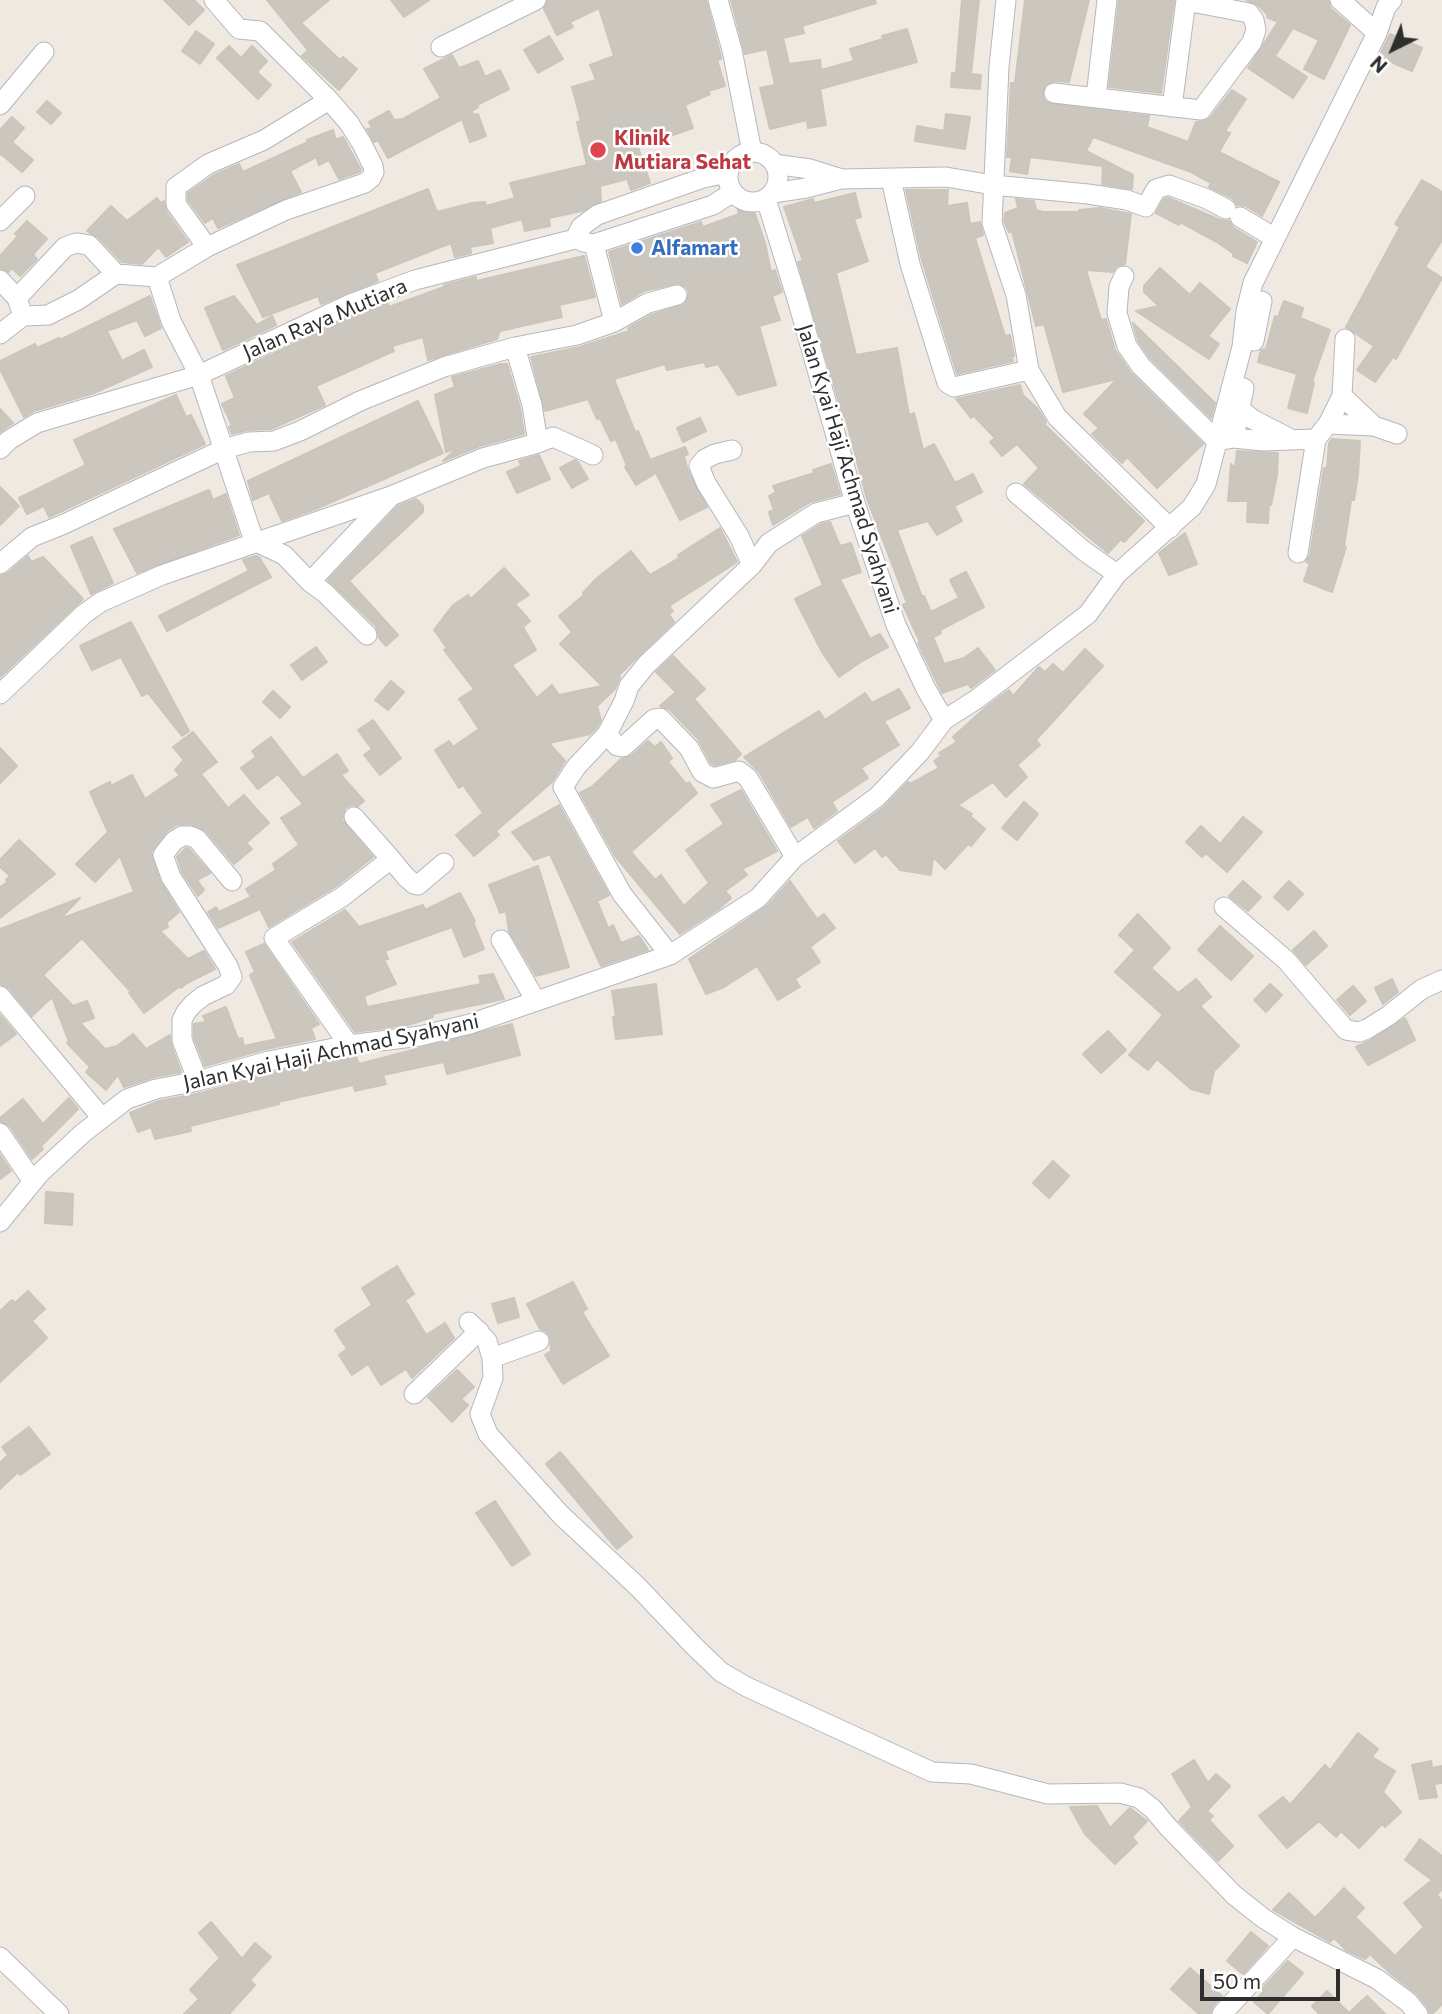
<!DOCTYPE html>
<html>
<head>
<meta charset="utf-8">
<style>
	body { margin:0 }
	#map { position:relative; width:1442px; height:2014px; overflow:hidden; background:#efe9e1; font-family:Commissioner,sans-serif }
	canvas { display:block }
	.north { position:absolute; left:1358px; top:14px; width:70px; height:70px; -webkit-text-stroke:5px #fff; paint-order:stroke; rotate:223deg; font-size:19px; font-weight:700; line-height:28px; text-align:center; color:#2e2e2e }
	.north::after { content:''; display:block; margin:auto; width:24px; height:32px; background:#2e2e2e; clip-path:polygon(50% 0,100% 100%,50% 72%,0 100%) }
	.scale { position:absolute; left:1200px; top:1969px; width:140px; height:32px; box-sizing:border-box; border:4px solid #2e2e2e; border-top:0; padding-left:9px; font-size:21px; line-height:24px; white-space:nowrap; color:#2e2e2e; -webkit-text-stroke:5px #fff; paint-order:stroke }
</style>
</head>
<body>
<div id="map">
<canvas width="1442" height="2014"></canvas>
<div class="north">N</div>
<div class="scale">50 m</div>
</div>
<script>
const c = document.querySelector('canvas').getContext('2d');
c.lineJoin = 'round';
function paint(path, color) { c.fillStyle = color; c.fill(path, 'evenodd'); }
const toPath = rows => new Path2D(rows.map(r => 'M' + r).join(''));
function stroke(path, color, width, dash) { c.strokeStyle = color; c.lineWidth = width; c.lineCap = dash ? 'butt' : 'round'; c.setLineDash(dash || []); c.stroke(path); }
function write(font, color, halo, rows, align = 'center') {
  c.font = font + ' Commissioner,sans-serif'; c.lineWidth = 5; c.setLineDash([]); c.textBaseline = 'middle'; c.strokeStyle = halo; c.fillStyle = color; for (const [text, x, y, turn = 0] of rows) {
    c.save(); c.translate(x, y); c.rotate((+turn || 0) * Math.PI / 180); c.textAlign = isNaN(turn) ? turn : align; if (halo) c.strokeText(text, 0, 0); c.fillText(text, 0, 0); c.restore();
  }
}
const building = toPath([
	[164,0,194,0,204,10,189,25,164,0],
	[267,0,329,0,301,23,340,60,343,57,357,69,339,90,302,56,308,50,267,0],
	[391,0,429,0,404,17,391,0],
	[548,0,706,0,720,53,721,59,717,60,725,86,708,91,710,94,685,105,693,128,638,147,650,183,631,190,627,179,600,186,601,201,582,211,549,218,550,226,525,231,522,219,490,228,493,243,470,247,471,253,455,257,451,243,375,273,378,281,321,304,318,296,263,317,237,265,428,189,437,212,472,203,485,202,486,206,515,198,510,183,587,165,577,122,581,121,572,87,596,80,590,65,614,56,599,8,570,22,573,27,557,35,544,9,548,0],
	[731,0,875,0,876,3,802,26,804,33,783,38,789,64,820,60,821,70,854,61,850,49,883,39,882,36,907,29,917,62,820,89,826,125,808,128,807,120,770,129,760,88,775,85,767,49,745,54,731,0],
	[962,0,979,0,971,74,981,75,980,89,951,87,952,73,956,73,962,0],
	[1025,0,1089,0,1069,82,1055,81,1045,85,1043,97,1047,103,1149,116,1147,127,1188,142,1196,122,1205,121,1210,118,1232,90,1246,99,1225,131,1230,133,1219,152,1279,182,1262,216,1246,206,1237,205,1232,198,1209,187,1211,183,1191,172,1093,137,1086,151,1133,175,1132,189,1102,184,1103,166,1030,157,1027,174,1010,171,1012,157,1007,157,1011,83,1015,83,1025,0],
	[1119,0,1174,0,1161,93,1109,87,1119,0],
	[1246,0,1328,0,1331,9,1350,25,1324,79,1304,69,1319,40,1293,28,1275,56,1307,77,1293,98,1248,68,1278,22,1267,17,1268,15,1258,5,1246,0],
	[196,31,214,44,200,64,182,51,196,31],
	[1390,34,1422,48,1412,71,1379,57,1390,34],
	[549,36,563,59,538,73,524,50,549,36],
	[229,46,241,58,252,46,267,61,257,72,271,85,258,99,217,58,229,46],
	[452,55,459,68,478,61,485,77,500,70,509,89,477,105,478,107,472,111,473,113,465,117,478,114,486,136,470,142,462,119,388,158,378,140,374,142,367,129,372,128,369,122,389,111,394,120,403,119,441,98,424,69,452,55],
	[47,101,61,113,51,124,37,112,47,101],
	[946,114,970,117,965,149,915,141,917,126,944,131,946,114],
	[12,117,24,128,12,142,33,160,22,172,1,154,0,155,0,130,12,117],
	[333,130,336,140,343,137,361,170,359,172,339,179,329,160,319,165,316,157,290,171,301,192,218,228,213,218,205,223,188,200,188,193,214,175,239,164,243,172,308,142,307,140,333,130],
	[1422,180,1442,192,1442,240,1425,267,1442,278,1396,359,1393,357,1375,382,1357,370,1374,346,1346,327,1400,227,1395,224,1422,180],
	[906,190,948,190,947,206,967,203,970,224,980,222,983,235,975,238,1005,336,1010,335,1011,340,1014,356,1011,357,1013,361,957,374,921,257,906,190],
	[855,193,861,217,854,219,868,261,836,273,856,355,897,348,909,415,914,413,923,450,934,444,955,483,973,474,982,492,954,506,962,521,937,535,928,521,897,530,922,597,924,596,931,612,959,598,950,580,966,572,984,607,940,630,941,633,933,637,944,664,964,658,978,648,995,670,971,688,968,684,942,693,918,643,920,642,903,605,907,603,867,499,845,416,843,416,798,262,803,261,784,207,813,199,814,203,855,193],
	[157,198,161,203,164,201,166,211,188,242,166,257,158,247,142,264,122,262,98,237,87,231,111,206,127,221,157,198],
	[1169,198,1220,220,1229,221,1234,228,1257,242,1247,263,1233,256,1234,254,1217,242,1180,222,1179,225,1156,213,1164,199,1169,198],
	[1016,199,1034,201,1036,210,1043,212,1079,212,1079,210,1100,208,1131,214,1125,264,1117,266,1113,272,1086,270,1101,320,1106,319,1115,350,1131,373,1203,444,1157,488,1127,457,1122,463,1092,434,1099,428,1084,414,1117,379,1063,392,1044,324,1036,326,1012,231,1009,232,1004,221,1005,213,1018,208,1016,199],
	[751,202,765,243,771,272,775,270,782,292,772,296,780,320,759,326,776,385,738,395,718,364,706,367,704,362,667,370,665,364,614,379,635,432,638,431,650,460,685,447,688,454,684,456,688,471,707,507,680,520,656,473,636,485,625,467,627,466,616,439,611,441,600,418,597,419,588,399,545,411,531,357,580,347,629,331,628,328,653,314,685,304,689,292,686,287,679,283,644,291,622,304,609,252,701,222,703,227,739,214,737,207,751,202],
	[27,221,47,239,33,254,37,259,20,276,12,268,9,272,0,268,0,256,18,236,15,234,27,221],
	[584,256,595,297,559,305,562,317,500,331,497,339,428,360,423,337,392,346,394,351,316,386,325,405,271,429,248,430,232,434,229,427,232,425,222,404,235,398,226,376,353,316,387,303,389,307,444,287,444,285,476,277,476,281,584,256],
	[1160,268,1190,295,1200,283,1230,309,1208,336,1219,344,1209,359,1136,311,1159,306,1144,292,1144,286,1160,268],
	[150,296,161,328,145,336,137,320,107,331,122,361,144,350,152,367,94,393,34,411,24,417,0,369,0,361,35,344,37,348,59,338,60,340,150,296],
	[234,296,257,325,272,316,276,325,223,350,205,308,234,296],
	[1284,301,1303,308,1300,318,1330,330,1312,382,1314,383,1307,413,1288,408,1297,374,1258,362,1261,350,1266,349,1275,316,1278,317,1284,301],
	[1133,323,1215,403,1211,418,1150,358,1138,341,1133,323],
	[501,364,507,364,520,408,524,434,480,446,443,461,458,447,446,452,435,395,455,387,452,377,501,364],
	[1020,385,1023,395,1038,409,1046,422,1044,424,1144,521,1124,542,1121,539,1108,553,1024,484,1039,468,1017,444,1002,456,990,442,995,438,974,416,971,418,956,399,1020,385],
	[176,395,186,417,191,415,205,444,49,517,44,506,27,514,19,498,86,465,74,440,176,395],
	[418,401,443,453,318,508,282,521,269,493,253,500,248,481,418,401],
	[0,409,13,423,0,432,0,409],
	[700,418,706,431,683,442,677,428,700,418],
	[1332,439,1360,441,1358,474,1354,500,1351,500,1344,547,1346,547,1332,592,1304,581,1310,563,1306,562,1310,555,1324,468,1327,468,1329,443,1332,439],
	[1237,451,1278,453,1277,475,1271,505,1269,505,1268,523,1247,522,1248,501,1228,501,1231,464,1235,468,1237,451],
	[539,455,550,479,517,493,507,472,521,466,519,461,539,455],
	[575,460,578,462,588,479,572,488,560,468,575,460],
	[831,464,840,494,810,502,773,525,769,512,774,510,769,496,776,492,773,486,814,473,813,470,831,464],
	[0,487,19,506,0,525,0,487],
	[209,490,213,500,226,494,239,535,137,573,114,529,209,490],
	[416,499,423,506,423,512,349,581,398,635,386,646,379,638,376,626,328,580,398,506,416,499],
	[830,522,840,546,851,543,861,572,840,579,870,639,880,634,888,647,862,661,839,677,822,652,795,599,823,585,802,536,821,524,830,522],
	[720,528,737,562,669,606,673,611,669,614,674,622,619,675,620,677,615,689,597,706,601,720,597,727,590,734,549,743,565,761,552,782,496,831,499,835,474,856,456,835,483,813,463,785,459,788,435,750,449,741,453,747,479,729,459,699,474,689,444,650,447,648,434,630,453,605,468,595,471,599,504,568,529,595,515,604,530,621,523,627,536,650,512,665,537,698,552,685,559,695,602,686,560,644,572,632,559,616,584,595,583,593,596,579,631,551,650,575,679,558,678,555,720,528],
	[1185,533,1197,564,1169,575,1159,553,1185,533],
	[92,537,113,583,91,594,71,546,92,537],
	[28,556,31,562,43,557,83,599,0,677,0,576,8,573,28,556],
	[256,556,259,557,271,577,167,631,159,616,249,571,243,560,256,556],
	[131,622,189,731,182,736,148,693,142,696,121,657,92,670,80,646,131,622],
	[316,647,327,662,302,680,291,665,316,647],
	[1085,649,1103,666,1036,740,1040,745,1017,765,1027,777,1006,797,993,782,958,805,972,814,970,816,985,829,971,846,968,844,945,869,933,857,931,875,900,870,886,854,882,857,875,848,855,863,838,841,884,807,908,782,910,784,939,768,934,761,941,756,939,753,957,742,953,737,985,708,1009,690,1013,696,1039,667,1045,672,1053,664,1063,673,1085,649],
	[673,656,705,689,694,699,741,754,735,760,715,765,711,763,698,739,669,709,660,706,676,692,656,672,673,656],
	[391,681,404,692,388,710,375,700,391,681],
	[899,689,910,708,884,721,899,745,861,768,868,778,832,802,837,811,814,828,808,817,791,827,759,772,744,757,819,711,825,720,865,693,872,703,899,689],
	[273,691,290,707,280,718,263,702,273,691],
	[373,720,401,758,380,775,364,755,372,749,358,730,373,720],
	[193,732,217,762,201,774,228,808,244,795,269,823,246,843,252,849,234,864,206,831,191,824,176,825,167,831,151,852,160,881,179,912,166,923,168,927,160,931,188,959,204,951,215,969,187,983,181,988,180,986,144,1013,129,993,131,992,82,938,43,975,73,1006,87,1001,94,1018,80,1023,105,1049,117,1046,133,1034,146,1049,170,1035,171,1044,181,1072,154,1077,124,1087,118,1075,106,1090,86,1072,90,1067,67,1043,69,1042,52,997,32,1016,9,988,0,984,0,929,80,898,60,919,134,892,120,856,95,882,76,864,108,832,90,792,110,782,111,786,132,775,145,799,180,775,175,770,184,760,173,747,193,732],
	[271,737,303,778,337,754,348,771,341,775,364,801,358,806,351,805,345,808,342,820,373,857,335,887,269,927,260,909,218,928,208,912,216,907,219,912,251,897,246,889,276,870,273,864,299,845,281,818,303,804,278,774,258,789,241,768,256,757,252,751,271,737],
	[648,741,655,747,661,742,672,758,668,762,686,784,689,782,697,793,631,852,655,880,661,875,684,906,709,883,686,850,724,824,711,805,741,790,777,851,742,869,747,875,725,891,731,898,719,909,680,934,615,856,580,793,593,786,621,759,631,756,648,741],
	[0,748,17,766,0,783,0,748],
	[1024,802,1038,814,1017,840,1002,828,1024,802],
	[559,805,609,895,597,901,608,928,613,925,621,943,639,936,648,950,601,966,550,854,534,860,512,832,559,805],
	[1243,817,1262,832,1227,872,1206,853,1202,857,1186,842,1201,826,1220,844,1243,817],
	[19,840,55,874,0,918,0,887,8,882,6,880,10,876,0,867,0,860,19,840],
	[186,848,189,849,210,873,197,880,204,890,198,896,182,872,177,857,186,848],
	[538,866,569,967,536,976,509,931,506,911,500,913,489,885,538,866],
	[790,881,817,919,824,914,835,928,810,947,820,962,795,979,800,987,778,1000,757,966,724,987,706,994,689,959,768,905,790,881],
	[1243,881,1261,897,1248,911,1229,896,1243,881],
	[1289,881,1303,894,1288,910,1274,897,1289,881],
	[460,893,475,921,473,922,484,949,464,957,452,927,385,951,388,959,384,960,396,984,364,996,367,1007,476,985,481,984,479,976,493,974,504,999,432,1014,433,1017,408,1025,355,1032,292,942,345,910,359,927,423,905,425,910,460,893],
	[1138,914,1170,948,1151,968,1178,993,1196,979,1211,997,1200,1006,1239,1046,1214,1071,1209,1094,1191,1089,1157,1059,1148,1070,1129,1055,1163,1015,1115,972,1135,950,1119,935,1138,914],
	[1220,926,1253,956,1231,980,1198,950,1220,926],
	[1314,931,1327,946,1306,965,1293,950,1314,931],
	[264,944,319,1024,311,1028,315,1039,266,1049,205,1066,194,1038,194,1024,206,1022,203,1016,226,1007,238,1039,242,1038,244,1046,277,1039,250,975,255,972,246,952,264,944],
	[1392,979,1398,992,1383,1004,1375,988,1392,979],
	[656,984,662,1034,616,1039,613,1017,616,1016,612,991,656,984],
	[1270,984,1282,995,1266,1012,1254,1000,1270,984],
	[1353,986,1366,1001,1350,1015,1337,1000,1353,986],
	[0,1015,16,1034,0,1046,0,1015],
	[1405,1018,1415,1040,1368,1065,1356,1047,1373,1039,1405,1018],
	[512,1024,520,1055,447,1074,444,1062,383,1075,386,1084,355,1091,353,1085,278,1102,279,1104,190,1126,191,1131,155,1139,151,1127,138,1132,130,1113,159,1101,201,1093,272,1073,356,1056,359,1064,512,1024],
	[1108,1031,1126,1050,1101,1073,1083,1054,1108,1031],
	[69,1098,78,1109,41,1146,43,1149,32,1159,10,1126,0,1121,0,1118,23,1099,43,1124,69,1098],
	[0,1155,11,1171,0,1179,0,1155],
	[1053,1161,1069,1176,1049,1198,1033,1183,1053,1161],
	[46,1192,73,1194,72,1225,45,1223,46,1192],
	[397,1266,414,1294,405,1300,426,1335,445,1323,454,1338,412,1378,406,1369,381,1385,368,1364,352,1375,339,1355,347,1349,335,1330,372,1305,362,1288,397,1266],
	[573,1282,587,1309,582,1312,609,1356,563,1384,545,1355,551,1351,550,1336,546,1331,540,1329,527,1304,573,1282],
	[28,1291,45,1309,32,1321,47,1338,0,1382,0,1311,12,1300,15,1303,28,1291],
	[514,1298,519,1317,498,1323,492,1304,514,1298],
	[457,1370,474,1387,461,1399,468,1405,452,1422,428,1397,457,1370],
	[29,1427,50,1454,20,1475,18,1472,0,1489,0,1463,8,1455,2,1447,29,1427],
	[560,1452,632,1537,617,1549,546,1464,560,1452],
	[495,1501,530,1554,512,1566,476,1513,495,1501],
	[1358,1733,1378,1749,1372,1757,1395,1771,1383,1792,1401,1812,1385,1827,1382,1824,1359,1848,1341,1831,1336,1837,1319,1821,1287,1848,1259,1816,1283,1797,1290,1805,1325,1765,1330,1770,1358,1733],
	[1194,1760,1208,1783,1216,1774,1230,1786,1207,1811,1213,1816,1209,1820,1233,1846,1218,1861,1179,1821,1192,1807,1172,1774,1194,1760],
	[1431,1761,1432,1768,1442,1766,1442,1783,1434,1784,1437,1797,1420,1799,1412,1765,1431,1761],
	[1097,1806,1110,1828,1130,1808,1147,1821,1132,1837,1137,1843,1115,1864,1085,1834,1070,1807,1097,1806],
	[1420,1839,1442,1856,1442,1889,1437,1895,1442,1901,1442,2004,1432,2014,1430,2014,1427,2006,1417,1994,1391,1974,1370,1954,1365,1959,1346,1950,1334,1938,1330,1942,1273,1910,1289,1893,1315,1918,1344,1888,1364,1908,1355,1917,1395,1956,1424,1927,1404,1903,1432,1880,1405,1860,1420,1839],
	[211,1922,242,1959,255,1943,271,1957,250,1980,255,1985,229,2014,184,2014,199,1999,190,1990,220,1958,199,1933,211,1922],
	[1251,1932,1268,1946,1243,1974,1227,1961,1251,1932],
	[1288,1961,1303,1973,1268,2014,1254,2002,1264,1991,1262,1989,1288,1961],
	[1190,1968,1222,1996,1213,2006,1210,2014,1199,2014,1171,1989,1190,1968],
	[1327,1991,1349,2013,1367,1996,1385,2014,1319,2014,1312,2006,1327,1991]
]);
paint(building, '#cbc7bf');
stroke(building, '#cbc5ba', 2);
const minor = toPath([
	[718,0,732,50,752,152],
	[1006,0,999,67,992,223,1016,295,1029,370,1057,417,1170,528],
	[1340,0,1377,33],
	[441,47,536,0],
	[1054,93,1201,110,1252,42,1256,30,1254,20,1249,13,1186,1],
	[1096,97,1107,0],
	[0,105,44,52],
	[1172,107,1186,0],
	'728 177a25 25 0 1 1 50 0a25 25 0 1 1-50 0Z',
	[774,164,810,169,842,179,946,177,993,185,1088,194,1127,200,1146,207,1156,189,1169,185,1207,199,1226,209],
	[891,179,910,264,947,383,954,387,1029,370],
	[773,193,806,188,841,179],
	[1240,217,1275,238],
	[0,221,25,196],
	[575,239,581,227,597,215,703,178,728,173],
	[583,242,594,244,713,205,733,192],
	[207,247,176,204,176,187,208,164,264,140,329,100],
	[1124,276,1119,287,1117,313,1127,346,1141,366,1217,441,1234,438,1263,441,1316,439],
	[157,277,171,321,199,375,254,541,284,555,310,582,325,593,367,635],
	[0,280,17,298,21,310],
	[17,298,65,247,76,243,89,245,116,274],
	[614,322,648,303,677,295],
	[0,334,23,316,48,315,78,300,116,274,157,277,207,247,286,210,365,183,371,178,374,172,373,166,362,144,349,123,329,100,260,31,239,29,214,0],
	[1254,341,1262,301],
	[1342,396,1374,426],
	[1239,408,1252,419,1289,438],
	[1328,424,1374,426,1397,434],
	[1234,438,1244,388],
	[538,443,553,437,593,455],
	[0,449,9,440,37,423,199,375,348,305,415,280,575,239],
	[732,450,715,454,705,459,699,466,706,483,739,536,752,565],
	[1016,493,1084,551,1117,574],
	[1298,553,1316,439,1328,424,1342,396,1345,339],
	[0,564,32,537,62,525,224,449,249,442,274,441,300,431,360,401,444,367,515,347,577,335,614,322,594,244],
	[310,582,391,496],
	[0,694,84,614,101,602,162,575,391,496,483,458,538,443,532,405,515,347],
	[944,720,977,699,1088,614,1117,574,1192,507,1206,484,1242,347,1246,311,1253,283,1377,33,1386,7,1392,0],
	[607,734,617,746,623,747,654,719,660,718,689,748,702,772,713,778,739,771,748,778,795,857],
	[391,859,406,877,414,884,418,885,444,863],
	[1224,907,1286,960,1346,1030,1359,1032,1367,1029,1388,1016,1422,989,1442,980],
	[501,940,536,1001],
	[670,955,622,894,563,787,576,767,607,734,624,701,629,686,647,664,752,565,769,543,816,513,855,503],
	[0,996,102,1118],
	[349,1045,274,938,342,897,391,859,354,817],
	[198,1081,182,1040,182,1020,186,1012,193,1004,203,996,226,985,232,977,228,966,171,877,163,855,174,841,182,836,190,836,197,839,232,881],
	[0,1133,33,1182],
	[0,1222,40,1173,83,1133,127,1099,156,1089,198,1081,269,1061,349,1045,420,1036,470,1024,670,955,758,898,795,857,877,797,920,752,944,720,926,689,896,625,855,503,797,299,766,199],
	[469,1322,487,1341,492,1358,493,1378,480,1414,488,1434,561,1515,638,1587,694,1646,721,1672,747,1687,932,1772,971,1774,1048,1794,1120,1793,1139,1798,1153,1809,1168,1827,1234,1895,1263,1918,1293,1937,1377,1979,1408,2002,1418,2014],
	[492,1358,539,1341],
	[414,1394,479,1331],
	[0,1957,59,2014],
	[1222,2014,1293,1937]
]);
stroke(minor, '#b4b7c1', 21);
stroke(minor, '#fff', 19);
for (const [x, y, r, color] of [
	[598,150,9,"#e0444e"],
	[637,248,7,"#3f7fe0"]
]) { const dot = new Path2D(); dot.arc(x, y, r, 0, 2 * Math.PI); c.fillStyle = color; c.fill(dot); stroke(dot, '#fff', 2.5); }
write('bold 21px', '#be3a42', '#fff', [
	["Klinik",614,138],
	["Mutiara Sehat",614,162]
], 'left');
write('bold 21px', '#366cbe', '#fff', [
	["Alfamart",651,248]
], 'left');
write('21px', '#2e2e2e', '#fff', [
	["Jalan Raya Mutiara",325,319,-23],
	["Jalan Kyai Haji Achmad Syahyani",848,469,73],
	["Jalan Kyai Haji Achmad Syahyani",331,1052,-12]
]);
</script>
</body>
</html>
